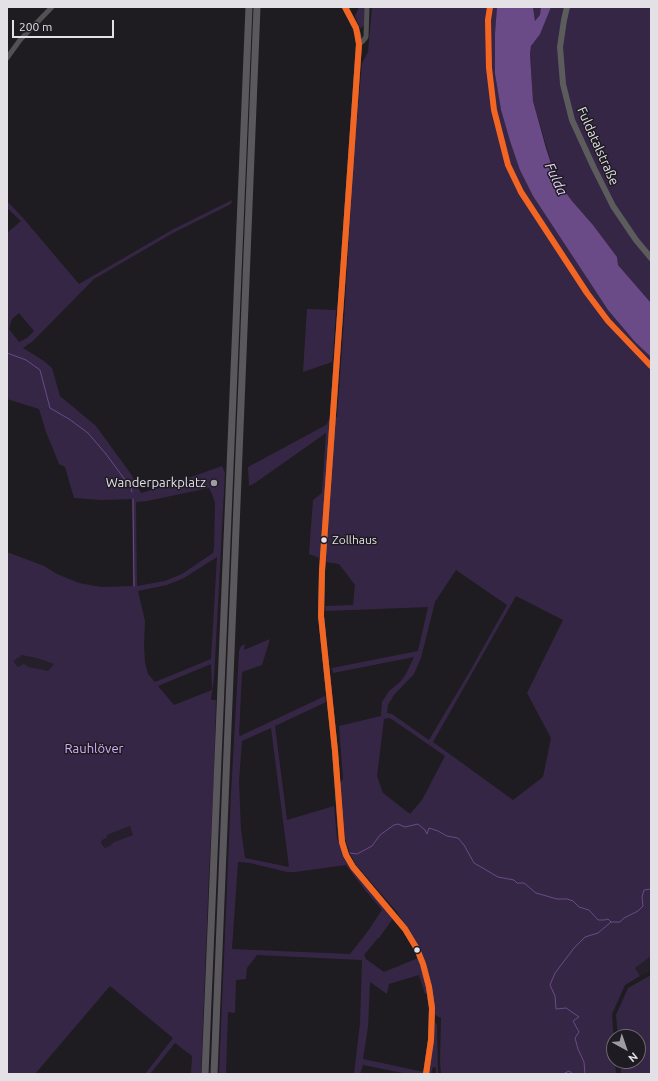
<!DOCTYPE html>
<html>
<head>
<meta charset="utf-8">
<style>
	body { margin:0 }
	#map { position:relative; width:658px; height:1081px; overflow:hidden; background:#1e1c21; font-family:Ubuntu,sans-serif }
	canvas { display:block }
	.frame { position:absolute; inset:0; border:8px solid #e3e1e5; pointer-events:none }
	.north { position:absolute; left:606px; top:1029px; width:40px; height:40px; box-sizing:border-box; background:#1e1b22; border:1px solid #6d6a70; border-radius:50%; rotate:140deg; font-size:11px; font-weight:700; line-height:16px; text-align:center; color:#e3e1e5 }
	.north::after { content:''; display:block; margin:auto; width:14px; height:18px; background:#9e9ca0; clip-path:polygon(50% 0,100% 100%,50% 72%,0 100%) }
	.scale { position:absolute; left:12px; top:20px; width:102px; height:18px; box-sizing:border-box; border:2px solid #e3e1e5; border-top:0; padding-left:5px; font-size:12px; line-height:14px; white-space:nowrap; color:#e3e1e5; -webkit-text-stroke:3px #1e1b22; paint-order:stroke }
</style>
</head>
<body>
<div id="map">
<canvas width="658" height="1081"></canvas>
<div class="frame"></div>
<div class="north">N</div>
<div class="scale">200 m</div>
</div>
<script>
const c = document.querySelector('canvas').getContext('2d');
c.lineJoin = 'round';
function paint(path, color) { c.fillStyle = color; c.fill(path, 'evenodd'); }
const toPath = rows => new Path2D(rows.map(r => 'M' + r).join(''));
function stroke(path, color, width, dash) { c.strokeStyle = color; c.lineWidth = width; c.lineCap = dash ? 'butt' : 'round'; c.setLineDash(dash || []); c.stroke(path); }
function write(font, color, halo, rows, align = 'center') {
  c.font = font + ' Ubuntu,sans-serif'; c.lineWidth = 3; c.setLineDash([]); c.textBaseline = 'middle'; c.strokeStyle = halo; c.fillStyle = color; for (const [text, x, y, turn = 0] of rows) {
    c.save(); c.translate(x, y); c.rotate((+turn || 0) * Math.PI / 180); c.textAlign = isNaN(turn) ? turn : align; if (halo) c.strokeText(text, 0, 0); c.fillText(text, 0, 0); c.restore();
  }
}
paint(toPath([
	[21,655,37,658,54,664,48,671,18,667,16,665,14,660],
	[130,826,133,835,114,842,110,846,105,848,103,846,101,843,102,840,107,835],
	[651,956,651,971,640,976,635,968]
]), '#251f2b');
paint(toPath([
	[359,7,366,7,364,25,363,27,360,28,355,16],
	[372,7,497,7,495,34,495,74,501,110,510,141,533,196,608,310,635,342,651,357,651,956,635,968,640,976,625,985,612,1014,614,1045,614,1061,615,1061,616,1074,441,1074,440,1061,441,1018,435,1015,416,943,397,912,356,865,350,853,345,839,339,785,343,779,339,726,381,716,382,702,389,691,400,682,406,674,414,657,333,673,332,668,418,651,428,607,326,611,325,606,353,605,355,585,339,564,326,562,317,557,309,554,313,500,322,493,326,433,255,483,249,486,248,467,326,425,329,420,337,417,344,320,354,154,362,63,368,52],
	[456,570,507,605,470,671,429,740,392,714,387,713,388,705,394,695,414,674,421,658,435,602],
	[516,596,563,620,527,693,551,738,543,777,513,800,433,742],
	[389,718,393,720,445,756,422,800,410,814,383,793,377,776,384,719],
	[533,7,651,7,651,303,618,265,617,257,593,225,572,201,556,179,533,101,530,54,535,21],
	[232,200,231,204,173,233,94,279,33,341,23,348,44,361,52,368,60,396,96,426,131,474,141,493,166,486,222,466,225,473,214,678,211,700,216,700,214,774,209,873,201,1074,191,1074,192,1056,175,1043,150,1074,145,1074,173,1038,110,986,35,1074,7,1074,7,552,44,566,57,574,79,583,101,587,133,586,132,499,101,500,74,498,65,467,59,464,46,432,39,409,7,399,7,233,21,221,7,208,7,201,23,218,79,284,172,230],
	[19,313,34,331,27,338,19,342,9,329,12,319],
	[209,488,212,494,215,503,214,548,213,553,182,574,165,581,137,586,136,502,147,501],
	[217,557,211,659,155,682,148,674,145,663,144,645,145,621,138,591,167,585,184,578],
	[21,655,37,658,54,664,48,671,28,667,24,664,18,667,16,665,14,661,17,658,20,657],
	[211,664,212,690,174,705,158,686],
	[130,826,133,835,114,842,110,846,105,848,103,846,101,843,102,840,106,838,107,835],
	[307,309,336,310,333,355,332,362,303,372],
	[270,639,262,665,242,672,239,735,240,736,325,696,326,702,275,726,287,820,334,806,337,838,349,865,394,917,379,938,378,938,364,955,366,959,384,972,418,958,429,993,425,994,419,975,389,984,387,994,370,982,368,1027,363,1059,424,1072,424,1074,408,1074,363,1065,360,1074,354,1074,360,1023,362,960,257,955,247,968,246,979,236,980,235,1013,228,1012,226,1074,219,1074,231,794,239,651,241,646,245,644,244,650],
	[271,728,289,867,245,858,241,830,239,781,242,741],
	[238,862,250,863,287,872,295,872,346,865,365,890,382,910,368,931,350,954,232,949],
	[651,975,651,1074,621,1074,620,1061,638,1061,638,1037,618,1037,616,1015,628,988],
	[435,1022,437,1025,438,1074,436,1074,436,1068,433,1067,431,1074,428,1074,432,1052]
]), '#362645');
paint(toPath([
	[497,7,533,7,535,21,540,15,541,7,551,7,540,34,531,46,530,54,533,101,546,148,556,179,572,201,593,225,617,257,618,265,651,303,651,357,635,342,608,310,533,196,520,170,510,141,501,110,495,74,495,33]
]), '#6a4a87');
stroke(toPath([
	[7,353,26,360,40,370,50,408,69,419,88,433,106,454,131,488,132,492],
	[133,499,134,586],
	[350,853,357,854,372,846,380,835,394,825,398,824,405,827,418,824,425,830,427,834,429,828,438,831,447,836,458,838,464,845,474,863,498,877,514,880,517,883,524,883,536,893,557,899,567,899,573,901,579,907,589,910,598,920,604,920,608,919,611,922],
	[563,1074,569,1071,573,1074],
	[585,1074,584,1062,578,1049,575,1038,579,1032,573,1021,579,1017,566,1008,556,1009,555,996,550,985,555,973,574,948,585,937,598,933,611,922,620,922,624,918,638,911,643,906,642,897,644,890,651,889]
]), '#6a4a87', 1);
stroke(toPath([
	[490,7,488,20,489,68,494,110,508,165,521,192,587,293,608,321,651,366],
	[359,44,363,41,366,37,367,7],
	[7,58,20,40,52,7]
]), '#525153', 5);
stroke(toPath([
	[345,7,356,28,358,35,359,44,322,571,321,616,335,751,341,833,342,842,346,855,353,867,405,929,417,949,423,964,429,987,432,1008,431,1040,426,1074],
	[567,7,564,20,560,47,563,84,572,120,594,168,613,206,636,240,651,258]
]), '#5c5c5d', 6);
stroke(toPath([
	[205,1074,249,7],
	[214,1074,257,7]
]), '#5a585c', 7);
stroke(toPath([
	[345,7,356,28,359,44,322,571,321,616,335,751,342,842,346,855,353,867,405,929,417,949,423,964,429,987,432,1008,431,1040,426,1074],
	[490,7,488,20,489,68,494,110,508,165,521,192,587,293,608,321,651,366]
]), '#f26522', 6);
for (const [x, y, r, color] of [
	[214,483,4,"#9e9ca0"],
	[324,540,3.5,"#e3e1e5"],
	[417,950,3.5,"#e3e1e5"]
]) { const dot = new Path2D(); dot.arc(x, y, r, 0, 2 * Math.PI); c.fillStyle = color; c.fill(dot); stroke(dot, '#1e1b22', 1.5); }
write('12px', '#e3e1e5', '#1e1b22', [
	["Zollhaus",332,540]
], 'left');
write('13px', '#e3e1e5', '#1e1b22', [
	["Fuldatalstraße",598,146,66]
]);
write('13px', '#e3e1e5', '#1e1b22', [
	["Wanderparkplatz",206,483]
], 'right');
write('13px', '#d4affb', '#1e1b22', [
	["Rauhlöver",94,749]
]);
write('italic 14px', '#e7d4fb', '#1e1b22', [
	["Fulda",556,179,65]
]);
</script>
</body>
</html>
